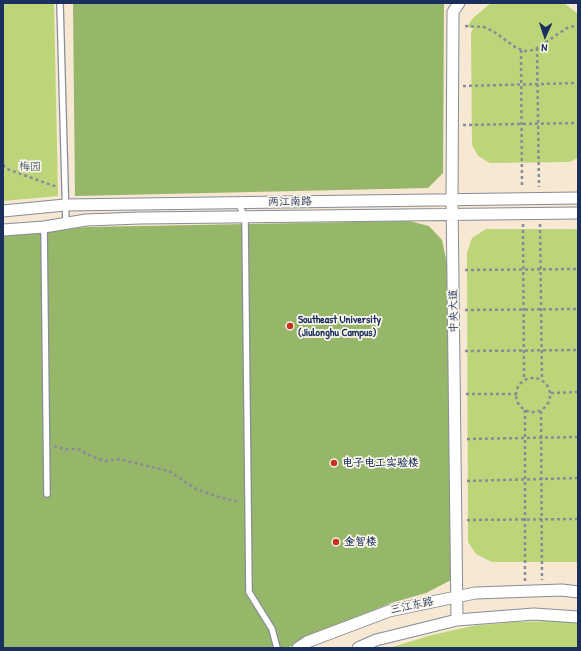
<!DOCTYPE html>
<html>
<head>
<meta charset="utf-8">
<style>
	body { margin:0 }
	#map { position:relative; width:581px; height:651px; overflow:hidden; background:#f6e8d2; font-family:"Patrick Hand",sans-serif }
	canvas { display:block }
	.frame { position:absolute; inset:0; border:4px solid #1b2f5e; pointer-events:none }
	.north { position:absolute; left:525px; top:16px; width:40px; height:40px; -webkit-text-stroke:3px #fbf7ec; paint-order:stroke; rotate:183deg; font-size:11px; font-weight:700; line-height:16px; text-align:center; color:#1b2f5e }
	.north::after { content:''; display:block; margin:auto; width:14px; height:18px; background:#1b2f5e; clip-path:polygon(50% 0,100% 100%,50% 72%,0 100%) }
</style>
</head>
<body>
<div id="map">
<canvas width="581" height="651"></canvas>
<div class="frame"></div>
<div class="north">N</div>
</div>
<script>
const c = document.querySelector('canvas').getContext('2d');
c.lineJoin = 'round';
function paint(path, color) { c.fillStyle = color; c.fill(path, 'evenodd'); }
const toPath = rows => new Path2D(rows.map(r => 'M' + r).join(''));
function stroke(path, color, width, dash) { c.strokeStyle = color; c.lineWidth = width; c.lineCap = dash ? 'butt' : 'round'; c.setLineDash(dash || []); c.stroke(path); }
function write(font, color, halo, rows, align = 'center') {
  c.font = font + ' "Patrick Hand","LXGW WenKai TC",sans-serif'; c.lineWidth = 3.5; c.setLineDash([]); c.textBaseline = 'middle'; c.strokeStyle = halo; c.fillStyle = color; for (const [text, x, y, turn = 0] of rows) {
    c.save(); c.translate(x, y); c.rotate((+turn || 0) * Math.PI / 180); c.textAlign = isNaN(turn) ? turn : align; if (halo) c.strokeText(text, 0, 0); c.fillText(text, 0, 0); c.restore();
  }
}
paint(toPath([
	[3,3,54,3,58,196,3,201],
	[491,3,564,3,578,14,578,158,569,162,490,163,478,156,472,145,471,34,473,28,467,27,473,18],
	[486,229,575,229,578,230,577,562,492,562,476,554,468,542,467,253,472,238],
	[557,621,578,623,578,648,389,648,432,635,472,626,513,622]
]), '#bdd579');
paint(toPath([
	[73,3,444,3,443,173,428,188,75,196],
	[409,221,429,226,442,240,447,264,451,580,426,593,391,603,339,624,287,648,3,648,3,235,88,227]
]), '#96b669');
const service = toPath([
	[60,3,66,223],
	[238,203,245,217,249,592,272,629,277,648],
	[44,227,47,494]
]);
const minor = toPath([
	[3,211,65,205,578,198],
	[3,230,44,227,86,220,140,218,578,213],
	[457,620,452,199,453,12,459,3],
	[298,648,307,642,389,611,475,593,562,590,578,592],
	[358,648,376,640,457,620,534,614,578,617]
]);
stroke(service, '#888c98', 8);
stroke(minor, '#888c98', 13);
stroke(toPath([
	[465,26,484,27,493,31,515,47,524,51,534,50,567,28,578,25],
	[537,48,539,187],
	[521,50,522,187],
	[463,86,578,83],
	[463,125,578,123],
	[3,165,7,169,57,187],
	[523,224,524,380],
	[540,224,542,380],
	[465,270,578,269],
	[465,310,578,309],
	[465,351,578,350],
	'516 395a17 17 0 1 1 34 0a17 17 0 1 1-34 0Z',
	[551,393,578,392],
	[466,394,515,394],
	[541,411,542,580],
	[467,439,578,437],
	[54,446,65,449,78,449,91,456,105,461,118,459,169,471,196,489,222,498,240,502],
	[467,481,578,478],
	[467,520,578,519],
	[525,581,525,410]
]), '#888c98', 2.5, [3, 3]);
stroke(service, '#fff', 5.5);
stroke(minor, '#fff', 11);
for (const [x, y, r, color] of [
	[290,326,4,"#c8321e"],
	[334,463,4,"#c8321e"],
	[336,542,4,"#c8321e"]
]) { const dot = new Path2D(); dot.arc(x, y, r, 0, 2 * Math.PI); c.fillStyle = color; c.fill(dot); stroke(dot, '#fbf7ec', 1.5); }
write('11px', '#445865', '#fbf7ec', [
	["梅园",30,167]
]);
write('11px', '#1b2f5e', '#fbf7ec', [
	["两江南路",290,202,-1],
	["中央大道",454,311,-91],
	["三江东路",412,606,-12]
]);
write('bold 11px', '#1b2f5e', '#fbf7ec', [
	["Southeast University",298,320],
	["(Jiulonghu Campus)",298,333],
	["电子电工实验楼",342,463],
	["金智楼",344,542]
], 'left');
</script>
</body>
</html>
